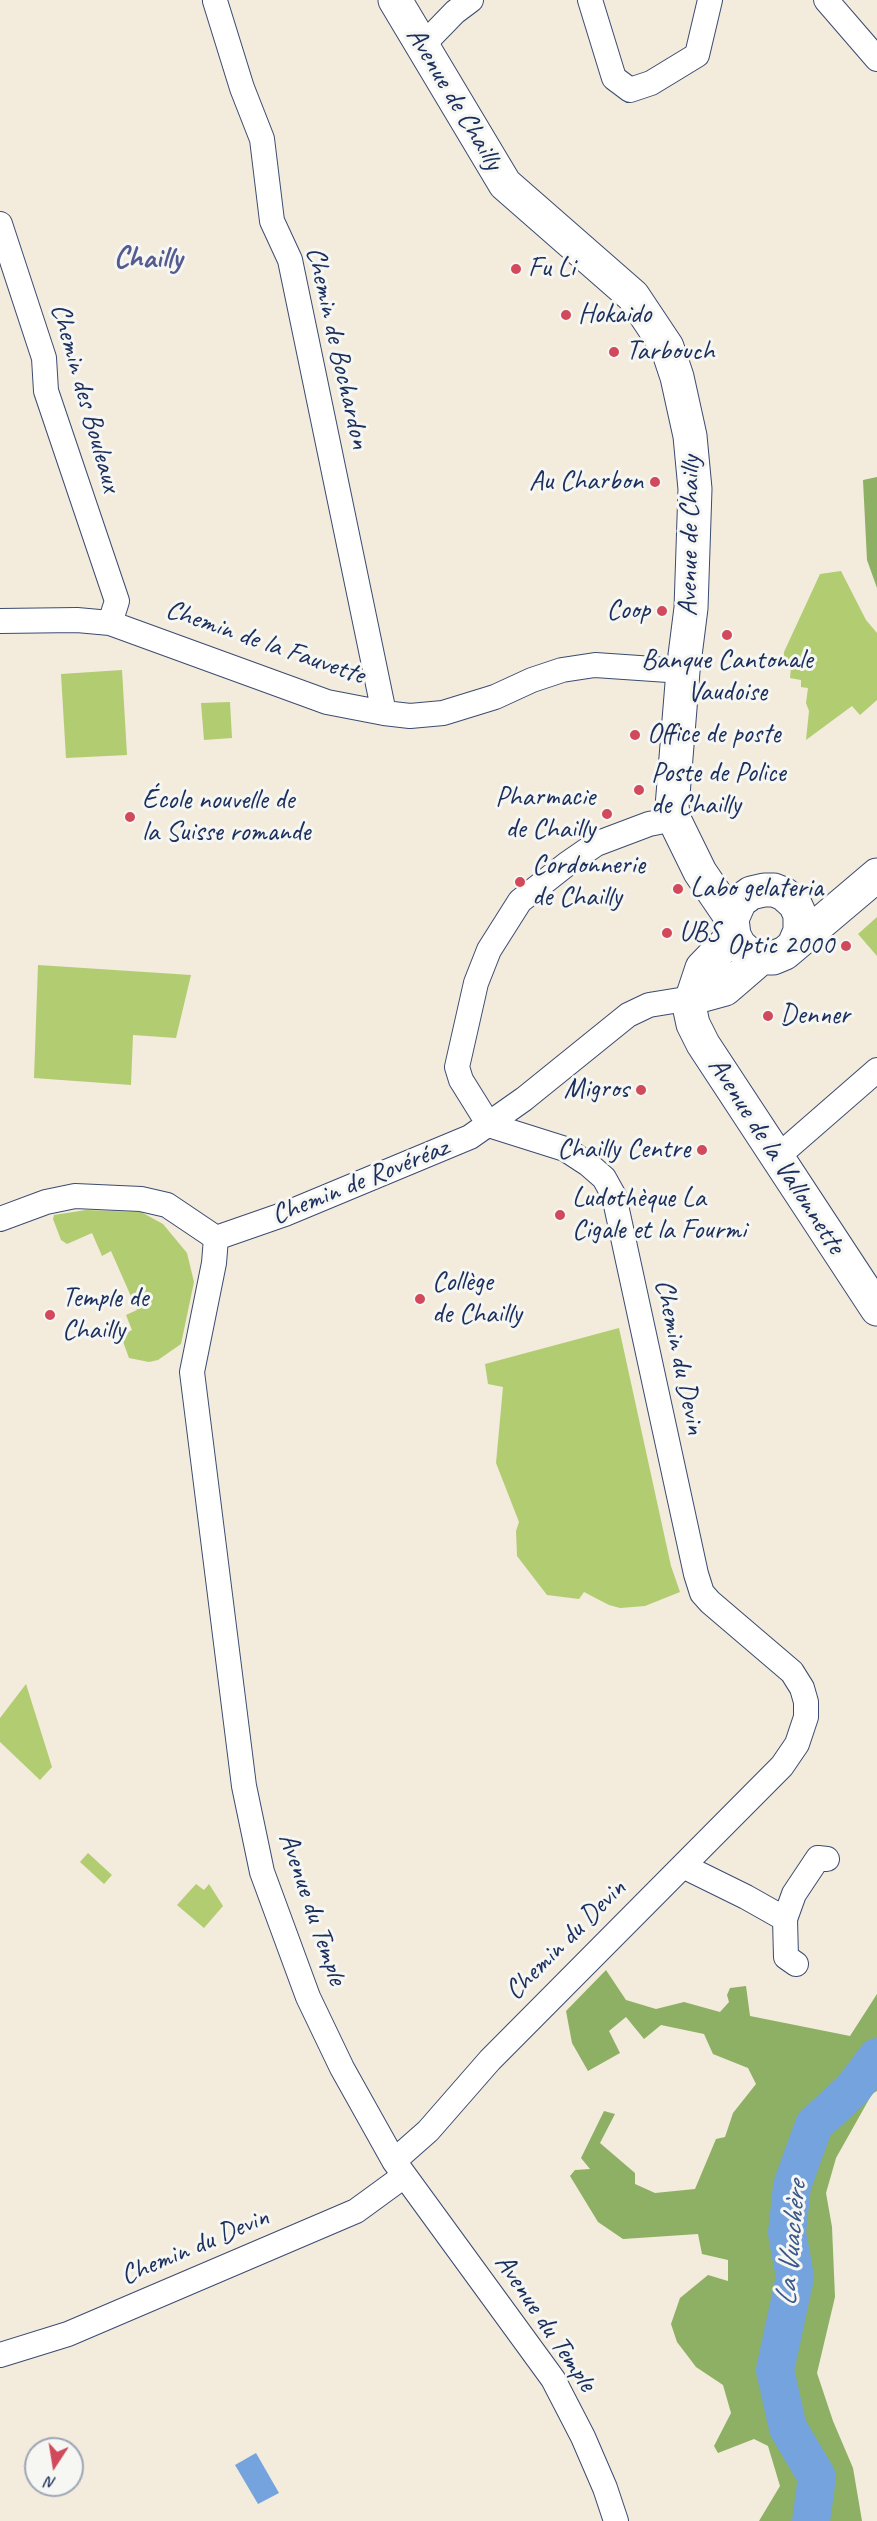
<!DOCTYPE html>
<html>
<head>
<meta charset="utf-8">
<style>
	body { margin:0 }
	#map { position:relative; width:877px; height:2521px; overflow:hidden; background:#f3ebdb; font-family:Caveat,sans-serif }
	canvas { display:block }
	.north { position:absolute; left:24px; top:2437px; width:60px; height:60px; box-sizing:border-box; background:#f6f6f2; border:2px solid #9ea6b7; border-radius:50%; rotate:192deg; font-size:16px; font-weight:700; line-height:24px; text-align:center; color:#1b2f5e }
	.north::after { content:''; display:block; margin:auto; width:21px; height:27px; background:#d1495b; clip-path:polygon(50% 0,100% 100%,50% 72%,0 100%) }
</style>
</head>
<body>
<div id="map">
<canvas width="877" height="2521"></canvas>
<div class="north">N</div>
</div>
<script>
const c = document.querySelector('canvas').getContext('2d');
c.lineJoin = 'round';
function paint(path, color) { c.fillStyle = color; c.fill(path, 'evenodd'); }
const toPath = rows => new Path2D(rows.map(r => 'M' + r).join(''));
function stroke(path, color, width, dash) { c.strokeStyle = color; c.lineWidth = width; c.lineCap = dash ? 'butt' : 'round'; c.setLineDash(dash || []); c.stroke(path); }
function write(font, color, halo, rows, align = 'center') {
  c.font = font + ' Caveat,sans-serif'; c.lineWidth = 6; c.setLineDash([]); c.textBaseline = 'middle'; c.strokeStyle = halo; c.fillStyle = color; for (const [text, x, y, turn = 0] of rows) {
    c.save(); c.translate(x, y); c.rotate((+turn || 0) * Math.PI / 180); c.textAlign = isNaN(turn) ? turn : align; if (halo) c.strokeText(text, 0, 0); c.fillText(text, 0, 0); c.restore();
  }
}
paint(toPath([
	[841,571,866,620,877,633,877,700,860,715,852,706,806,740,809,711,806,703,808,688,801,687,801,680,790,678,791,668,783,667,784,652,820,574],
	[122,670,127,755,66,758,61,674],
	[230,702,232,738,204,740,201,703],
	[877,917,877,956,858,934],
	[38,965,191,975,176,1038,133,1035,131,1085,34,1078],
	[86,1210,141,1212,163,1224,187,1253,194,1282,181,1344,158,1360,149,1362,129,1358,121,1336,132,1330,126,1315,137,1310,111,1251,102,1256,92,1233,67,1244,61,1240,53,1219,54,1215],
	[619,1328,671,1566,680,1592,645,1606,620,1608,609,1605,584,1592,579,1599,547,1595,517,1556,516,1531,519,1522,496,1463,503,1387,488,1384,485,1364],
	[26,1684,52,1767,40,1780,0,1742,0,1718],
	[88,1853,112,1875,104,1884,80,1862],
	[196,1884,204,1890,209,1884,223,1906,204,1928,177,1905]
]), '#b2cc72');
paint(toPath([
	[877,477,877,588,867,560,863,480],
	[606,1970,626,2000,656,2009,684,2002,720,2012,729,2002,727,1995,730,1988,746,1986,750,2016,850,2036,877,1994,877,2091,872,2094,836,2158,826,2193,832,2227,835,2297,817,2373,833,2421,853,2468,862,2521,759,2521,780,2486,768,2446,754,2439,718,2453,714,2446,731,2413,723,2385,696,2367,677,2342,671,2324,680,2298,708,2275,728,2281,728,2260,702,2254,698,2234,623,2239,598,2222,570,2176,575,2170,590,2169,581,2158,604,2111,615,2114,600,2143,635,2173,635,2184,655,2193,695,2189,716,2139,725,2137,733,2113,756,2084,748,2068,713,2054,704,2034,661,2025,644,2039,626,2017,609,2031,620,2053,588,2071,572,2043,566,2011]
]), '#8db064');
paint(toPath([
	[256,2453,279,2493,258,2504,235,2465]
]), '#74a3dd');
stroke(toPath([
	[811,2521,817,2477,788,2428,775,2370,795,2277,787,2233,792,2186,814,2125,852,2090,877,2057]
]), '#74a3dd', 38);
const street = toPath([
	[590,0,614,78,630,90,651,83,697,55,710,0],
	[826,0,877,59],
	[215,1,242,88,262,139,272,221,290,260,384,713],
	[421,47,455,12,471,0],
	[0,224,44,358,46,391,117,601,110,623],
	[0,621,77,620,110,623,327,702,384,713,410,716,443,713,495,697,532,680,562,670,595,665,683,671],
	[776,1158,877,1070],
	[0,1219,46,1202,75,1196,141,1199,167,1205,216,1238],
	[216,1238,214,1263,192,1372,244,1786,262,1872,308,1997,342,2068,394,2161,553,2379,583,2437,605,2488,616,2521],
	[216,1238,285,1214,470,1137,524,1099,628,1015,649,1005,692,998],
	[683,1866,746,1897,785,1919,794,1894,818,1858,827,1859],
	[785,1919,786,1957,796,1964],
	[394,2161,428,2131,490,2060,782,1766,797,1744,806,1717,806,1702,802,1688,792,1672,710,1602,702,1593,696,1574,614,1196,604,1178,588,1164,565,1149,489,1125,461,1080,457,1067,476,983,489,950,520,901,567,864,596,844,649,824,674,819],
	[0,2355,68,2334,356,2211,404,2176]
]);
const secondary = toPath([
	[395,0,505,184,633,296,667,347,677,377,690,436,695,489,691,608,683,671,672,807,674,819,700,872,732,919],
	[734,935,702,968,692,998,690,1010,693,1024,703,1044,877,1309],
	[794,945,800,931,800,915,795,904,784,894,774,890,764,890,751,893,740,901,732,919,734,935,739,945,749,954,761,958,773,958,785,953,877,875],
	[692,998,725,989,761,958]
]);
stroke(street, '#3b4b71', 26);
stroke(secondary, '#3b4b71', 35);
stroke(street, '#fff', 24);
stroke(secondary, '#fff', 33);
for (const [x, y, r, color] of [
	[516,269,6,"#d1495b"],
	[566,315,6,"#d1495b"],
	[614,352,6,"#d1495b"],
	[655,482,6,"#d1495b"],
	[662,611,6,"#d1495b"],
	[727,635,6,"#d1495b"],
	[635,735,6,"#d1495b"],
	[639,790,6,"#d1495b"],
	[607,814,6,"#d1495b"],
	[130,817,6,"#d1495b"],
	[520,882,6,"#d1495b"],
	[678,889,6,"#d1495b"],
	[667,933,6,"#d1495b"],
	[846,946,6,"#d1495b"],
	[768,1016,6,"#d1495b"],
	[641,1090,6,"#d1495b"],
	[702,1150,6,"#d1495b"],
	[560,1215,6,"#d1495b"],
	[420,1299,6,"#d1495b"],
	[50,1315,6,"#d1495b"]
]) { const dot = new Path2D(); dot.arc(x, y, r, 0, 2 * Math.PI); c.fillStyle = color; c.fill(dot); stroke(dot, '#f6f6f2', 2); }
write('28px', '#1b2f5e', '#f6f6f2', [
	["Avenue de Chailly",454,99,59],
	["Chemin de Bochardon",337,348,77],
	["Chemin des Bouleaux",85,398,74],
	["Avenue de Chailly",690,536,-89],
	["Chemin de la Fauvette",265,643,19],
	["Avenue de la Vallonnette",776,1156,57],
	["Chemin de Rovéréaz",360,1182,-22],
	["Chemin du Devin",679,1357,78],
	["Avenue du Temple",312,1909,71],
	["Chemin du Devin",566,1940,-45],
	["Chemin du Devin",195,2247,-23],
	["Avenue du Temple",545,2323,56]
]);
write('28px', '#1b2f5e', '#f6f6f2', [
	["Fu Li",528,269],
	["Hokaido",578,315],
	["Tarbouch",626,352],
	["Au Charbon",643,482,"right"],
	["Coop",650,611,"right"],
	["Banque Cantonale",727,661,"center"],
	["Vaudoise",727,693,"center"],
	["Office de poste",647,735],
	["Poste de Police",651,774],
	["de Chailly",651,806],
	["Pharmacie",595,798,"right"],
	["de Chailly",595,830,"right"],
	["École nouvelle de",142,801],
	["la Suisse romande",142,833],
	["Cordonnerie",532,866],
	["de Chailly",532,898],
	["Labo gelateria",690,889],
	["UBS",679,933],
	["Optic 2000",834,946,"right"],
	["Denner",780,1016],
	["Migros",629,1090,"right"],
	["Chailly Centre",690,1150,"right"],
	["Ludothèque La",572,1199],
	["Cigale et la Fourmi",572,1231],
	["Collège",432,1283],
	["de Chailly",432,1315],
	["Temple de",62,1299],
	["Chailly",62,1331]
], 'left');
write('bold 30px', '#545b91', '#f6f6f2', [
	["Chailly",148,259]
]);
write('italic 30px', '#3a588a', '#f6f6f2', [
	["La Vuachère",792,2244,-85]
]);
</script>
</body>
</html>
